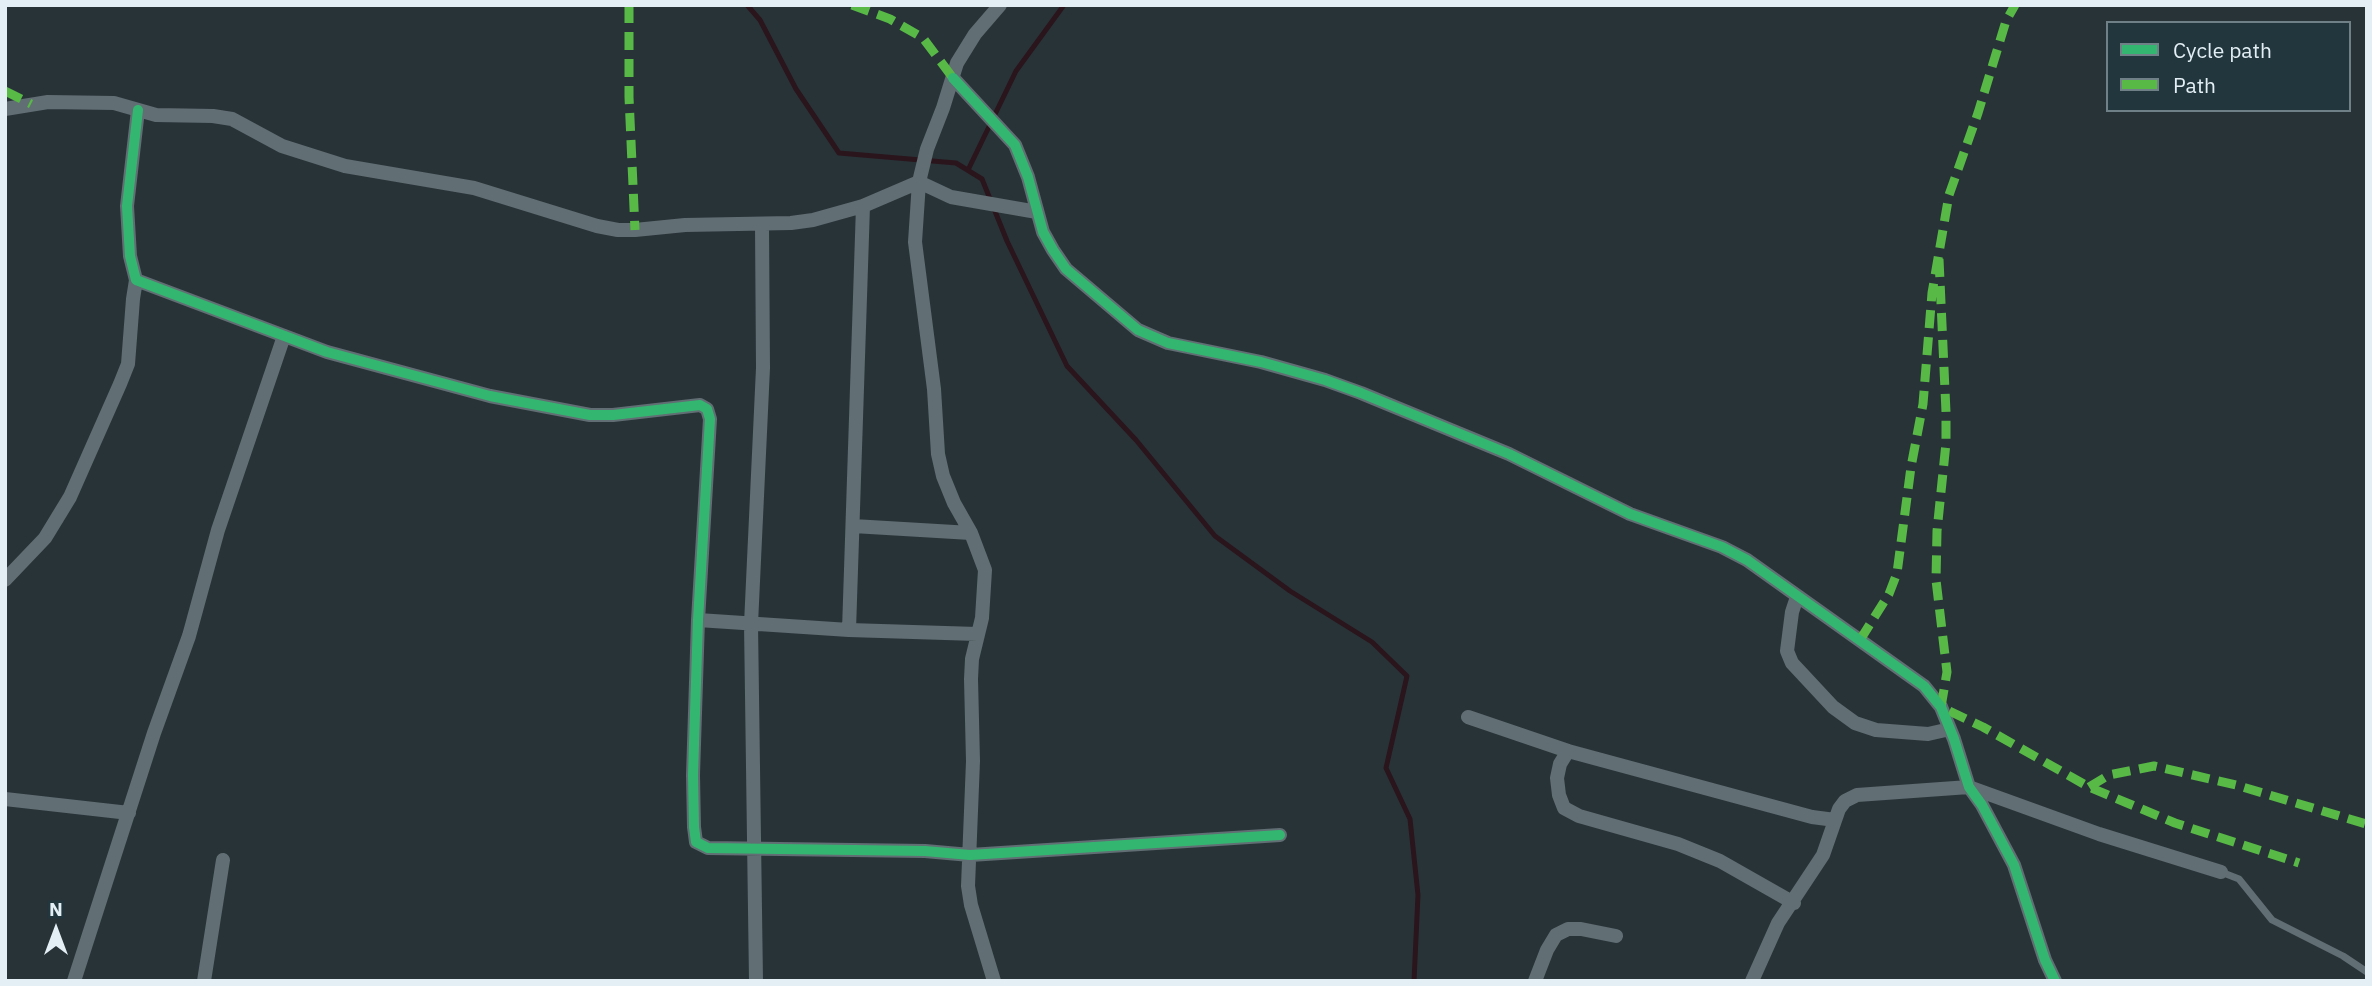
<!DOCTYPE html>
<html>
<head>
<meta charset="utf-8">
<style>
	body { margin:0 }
	#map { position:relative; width:2372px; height:986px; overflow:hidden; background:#283338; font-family:"IBM Plex Sans",sans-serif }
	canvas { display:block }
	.frame { position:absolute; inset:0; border:7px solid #e3eff4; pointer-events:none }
	.legend { position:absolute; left:2106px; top:21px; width:245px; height:91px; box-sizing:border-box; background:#22363e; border:2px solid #6f8087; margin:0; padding:9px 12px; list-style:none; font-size:21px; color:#e3eff4 }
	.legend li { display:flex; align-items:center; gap:14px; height:35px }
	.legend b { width:35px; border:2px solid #6f8087 }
	.north { position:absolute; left:21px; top:895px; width:70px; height:70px; -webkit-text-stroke:5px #22363e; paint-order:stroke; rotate:0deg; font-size:19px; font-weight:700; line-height:28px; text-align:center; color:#e3eff4 }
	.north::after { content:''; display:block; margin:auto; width:24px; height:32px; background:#e3eff4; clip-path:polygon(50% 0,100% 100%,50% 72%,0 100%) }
</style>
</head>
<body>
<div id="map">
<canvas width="2372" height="986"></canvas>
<div class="frame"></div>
<ul class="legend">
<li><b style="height:9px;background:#33b770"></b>Cycle path</li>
<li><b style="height:9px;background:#58b947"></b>Path</li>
</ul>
<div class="north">N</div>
</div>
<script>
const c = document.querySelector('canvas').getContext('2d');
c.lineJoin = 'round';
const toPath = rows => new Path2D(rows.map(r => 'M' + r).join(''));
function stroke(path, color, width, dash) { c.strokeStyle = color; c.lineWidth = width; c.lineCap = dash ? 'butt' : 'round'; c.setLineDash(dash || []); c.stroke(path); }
stroke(toPath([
	[747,5,760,20,796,89,839,153,956,163,982,179,1007,241,1067,366,1136,440,1215,536,1290,591,1372,642,1407,676,1386,768,1410,819,1418,895,1414,981],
	[968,170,1016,71,1064,5]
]), '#2a151c', 5);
stroke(toPath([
	[2221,872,2239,879,2272,920,2343,956,2367,972]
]), '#616e73', 7);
stroke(toPath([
	[953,78,1015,145,1028,177,1043,232,1053,250,1066,269,1138,330,1168,343,1261,362,1325,380,1361,393,1509,454,1630,514,1722,547,1747,560,1924,686,1941,707,1954,739,1969,787,1982,805,2014,865,2045,960,2055,981],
	[5,109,48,102,114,103,156,115,213,116,232,119,282,146,345,166,474,188,597,226,618,230,635,230,685,225,791,223,813,220,863,206,919,182,927,149,943,108,957,63,975,34,1000,5],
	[138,110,127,206,130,256,136,280,327,352,490,396,590,415,613,415,700,405,707,409,710,419,698,620,693,775,694,827,696,842,708,848,925,851,970,855,1280,835],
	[853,526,971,533],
	[5,580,45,538,70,497,120,384,128,364,133,299,136,280],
	[1797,597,1792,612,1787,651,1792,663,1833,707,1855,723,1876,730,1928,734,1950,729],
	[698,620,849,630,977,634],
	[849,630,863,206],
	[1468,717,1568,751],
	[5,799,129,813],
	[1794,903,1720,861,1678,844,1579,816,1564,808,1559,795,1557,778,1560,764,1568,751,1812,817,1835,820],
	[74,981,154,733,189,636,218,530,284,336],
	[204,981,223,860],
	[756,981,751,624,763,368,762,225],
	[994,981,971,905,968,886,973,761,971,679,972,659,982,618,985,570,971,533,954,503,943,476,938,454,934,389,915,242,919,182,951,197,1037,212],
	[1535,981,1547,950,1556,935,1568,929,1581,929,1616,936],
	[1752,981,1778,923,1823,855,1839,809,1845,801,1857,795,1969,787,2099,834,2221,872]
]), '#616e73', 14);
stroke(toPath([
	[629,5,629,97,635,230],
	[852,5,890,19,923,38,953,78],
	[5,91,31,104],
	[1939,259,1946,412,1946,443,1937,531,1936,580,1947,672,1941,707,1983,727,2089,787,2175,823,2299,863],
	[1860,640,1889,594,1897,573,1911,467,1923,404,1932,293,1949,195,1978,113,2006,21,2015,5],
	[2089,787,2109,775,2154,766,2236,785,2366,824]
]), '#58b947', 9, [18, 9]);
stroke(toPath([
	[953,78,1015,145,1028,177,1043,232,1053,250,1066,269,1138,330,1168,343,1261,362,1325,380,1361,393,1509,454,1630,514,1722,547,1747,560,1924,686,1941,707,1954,739,1969,787,1982,805,2014,865,2045,960,2055,981],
	[138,110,127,206,130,256,136,280,327,352,490,396,590,415,613,415,700,405,707,409,710,419,698,620,693,775,694,827,696,842,708,848,925,851,970,855,1280,835]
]), '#33b770', 10);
</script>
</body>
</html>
